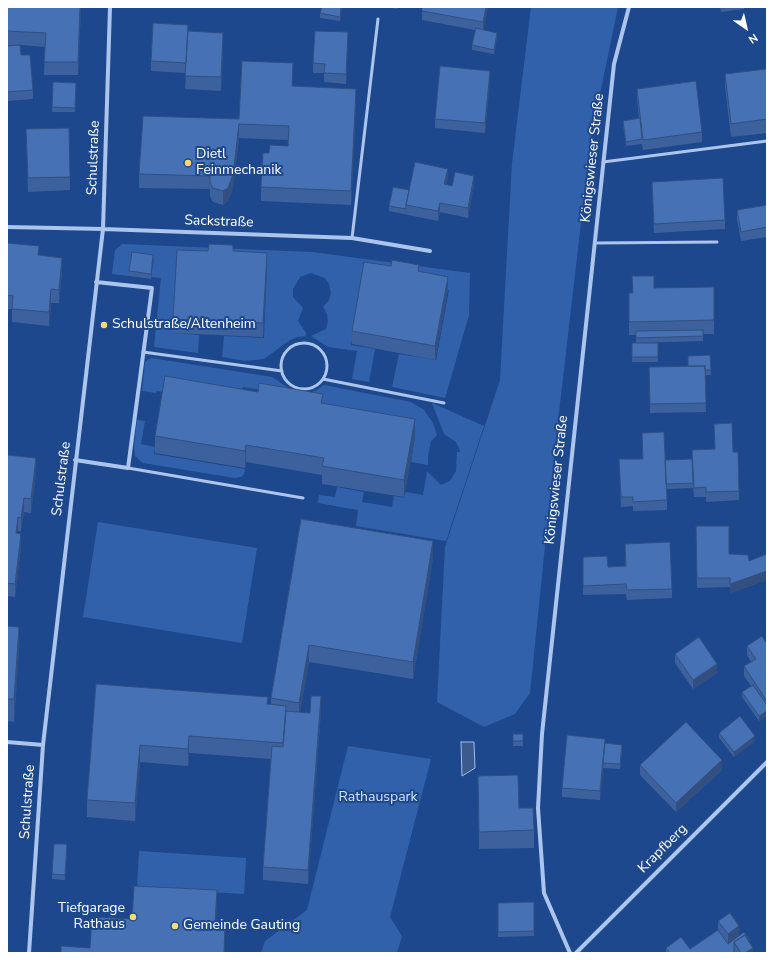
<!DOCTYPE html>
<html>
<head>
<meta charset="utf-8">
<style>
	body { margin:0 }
	#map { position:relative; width:774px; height:960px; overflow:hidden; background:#1e488d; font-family:"Nunito Sans",sans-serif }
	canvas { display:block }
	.frame { position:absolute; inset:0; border:8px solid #fff; pointer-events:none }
	.north { position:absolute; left:726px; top:8px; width:40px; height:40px; -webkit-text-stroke:3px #1e488d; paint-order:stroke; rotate:146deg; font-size:11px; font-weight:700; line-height:16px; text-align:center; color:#fff }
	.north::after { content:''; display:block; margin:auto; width:14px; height:18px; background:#fff; clip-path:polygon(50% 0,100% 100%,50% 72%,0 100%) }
</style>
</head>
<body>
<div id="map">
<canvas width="774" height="960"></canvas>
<div class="frame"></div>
<div class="north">N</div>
</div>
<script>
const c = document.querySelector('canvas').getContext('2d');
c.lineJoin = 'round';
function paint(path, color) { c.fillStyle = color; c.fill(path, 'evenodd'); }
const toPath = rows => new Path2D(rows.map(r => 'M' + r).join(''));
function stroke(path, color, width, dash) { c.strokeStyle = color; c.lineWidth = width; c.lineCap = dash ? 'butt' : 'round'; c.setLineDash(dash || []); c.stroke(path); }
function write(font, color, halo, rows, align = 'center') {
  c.font = font + ' "Nunito Sans",sans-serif'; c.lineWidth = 4; c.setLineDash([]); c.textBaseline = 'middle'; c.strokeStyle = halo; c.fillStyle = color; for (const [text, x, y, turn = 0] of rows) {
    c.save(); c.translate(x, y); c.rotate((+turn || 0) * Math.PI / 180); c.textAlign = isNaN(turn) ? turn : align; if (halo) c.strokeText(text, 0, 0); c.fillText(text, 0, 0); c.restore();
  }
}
paint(toPath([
	[531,7,618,7,591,137,556,438,530,693,515,714,484,727,437,702,445,547,500,380,512,163],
	[122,244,312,252,470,273,469,315,445,398,392,387,399,354,436,360,449,290,364,274,351,345,375,349,369,382,352,379,357,351,328,347,311,336,326,329,328,321,327,314,323,307,329,300,331,293,329,284,325,278,311,273,300,277,293,289,293,297,303,308,298,321,306,333,306,336,297,337,290,340,264,359,245,361,222,357,224,336,264,338,267,266,176,263,173,333,199,335,198,353,154,347,161,278,151,277,154,259,132,256,129,276,112,274,115,250],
	[151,358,272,377,294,392,286,394,243,387,239,405,157,391,156,393,142,391,145,362],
	[324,385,411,402,424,410,433,423,437,435,431,441,428,456,428,465,411,462,415,436,364,427,305,394,315,391],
	[432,403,484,426,446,541,356,526,358,510,318,503,319,495,335,497,337,487,364,492,362,502,392,507,394,496,404,498,406,492,423,495,427,471,441,485,450,481,456,471,457,452,460,452,459,448,456,442,444,434],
	[137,420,145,421,141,444,155,447,154,454,245,469,244,474,241,477,235,478,143,463,135,456,134,448],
	[98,522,257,548,242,643,83,617],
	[348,746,431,759,390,917,402,936,397,953,261,953,265,941,307,910],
	[139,851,246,858,244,894,137,888]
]), '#3261ab');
const water = toPath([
	[461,742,474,742,475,768,462,776,461,742]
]);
paint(water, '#3b5a8d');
stroke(water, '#9fbfee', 1);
stroke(toPath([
	[603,162,767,141],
	[352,238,378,19],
	[595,243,717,242],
	'281 366a23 23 0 1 1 46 0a23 23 0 1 1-46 0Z',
	[143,352,282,371],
	[323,379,444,403],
	[128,468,303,498]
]), '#acc5ec', 3);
stroke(toPath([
	[7,227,103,229,352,238,430,251],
	[75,460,128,468,152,288,96,282],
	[7,742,43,745],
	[29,953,43,745,103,229,110,7],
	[570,953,544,893,538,808,542,734,614,64,629,7],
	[576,953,767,762]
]), '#acc5ec', 4);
paint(toPath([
	[7,7,81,7,78,75,44,75,45,47,20,45,21,55,33,90,33,99,7,101,7,46,16,45,7,45],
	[342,7,340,21,320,18,320,13],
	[387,7,397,7,397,9],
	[422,7,488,7,483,30,497,37,494,54,472,50,472,45,475,30,422,20],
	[720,7,744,7,744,9,721,12],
	[188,31,223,46,221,91,185,89,186,73,151,71,151,61],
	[348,42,346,84,324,82,324,73,313,73,313,63],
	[767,69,767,133,731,137,725,87,725,74],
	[293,77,293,86,356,102,351,205,261,201,261,187,269,153,288,146,288,140,239,138,233,188,228,201,223,205,213,202,210,196,210,189,139,188,139,174,239,119],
	[490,80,485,133,435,128,435,119],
	[53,82,76,83,75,112,52,112],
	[637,89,702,132,702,142,643,150,642,144,626,146,623,125,623,121,639,119,637,98],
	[26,129,70,177,70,190,28,192],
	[448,178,446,184,452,186,474,185,468,218,440,212,438,221,389,211,389,206,409,190],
	[652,182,725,220,725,229,654,233],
	[767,205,767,237,741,241,737,219,737,210],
	[7,243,39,255,62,271,59,303,51,303,49,326,12,322,12,309,7,309],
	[233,251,267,267,263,337,173,333,173,319],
	[153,259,151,279,129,276,129,271],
	[419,272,448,290,435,360,352,344,352,331],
	[714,287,714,334,703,334,703,341,636,343,636,335,629,335,629,293,632,293,654,288],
	[632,343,658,343,658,362,632,362],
	[710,355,711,375,705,375,706,412,650,413,649,367,688,366],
	[323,404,415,436,404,497,322,484,322,475,246,462,245,468,155,453,155,436],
	[714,424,733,452,739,491,739,500,706,502,706,497,694,497,693,485,693,488,667,489,667,510,633,511,633,506,621,507,619,459,642,459,642,433,665,460,692,459,692,450,715,449],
	[7,455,36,472,31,513,24,512,21,531,18,531,17,533,21,547,15,597,7,596],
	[301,519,433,558,413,679,309,662,300,712,310,713,321,710,308,884,263,880,263,867,271,759,189,753,188,766,140,762,135,821,87,817,87,800,96,684,271,705,271,698],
	[696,526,729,554,749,561,767,554,767,580,730,593,730,587,697,588],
	[625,544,672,589,672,598,627,600,626,594,583,595,583,557,608,567,625,566],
	[7,626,19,650,14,722,7,721],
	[767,644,767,716,759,721,742,697,742,692,751,686,744,676,744,666,751,662,747,655,747,646],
	[675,654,717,673,693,689,675,663],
	[719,733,755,741,734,757,719,738],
	[513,734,523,734,523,746,513,746],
	[605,743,622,750,620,769,603,768,600,800,562,797,562,788],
	[640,765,722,770,676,812,640,775],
	[478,776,519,808,534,830,534,848,479,849],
	[67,849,65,880,52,879,52,874],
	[534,902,534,936,498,937,498,903],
	[718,921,739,936,750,943,753,953,666,953,666,948,690,949,718,930]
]), '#3d619c');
paint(toPath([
	[80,7,81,7,78,75,78,62],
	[341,7,342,7,340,21,340,17],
	[486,7,488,7,483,32,483,22],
	[348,32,348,42,346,84,346,74],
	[223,33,223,46,221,91,221,77],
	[497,33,497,37,494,54,494,50],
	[293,63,293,77,292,99,292,86],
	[490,71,490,80,485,133,485,123],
	[356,89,356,102,351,205,351,191],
	[239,124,239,138,233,188,228,201,223,205,223,191],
	[448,169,448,178,444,193,444,184],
	[474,176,474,185,468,218,468,208],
	[440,203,440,212,438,221,438,211],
	[267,253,267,267,263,337,263,323],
	[153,255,153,259,151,279,151,274],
	[62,258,62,271,59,303,59,290],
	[448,277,448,290,435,360,435,346],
	[51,289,51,303,49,326,49,312],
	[415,419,415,436,404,497,404,480],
	[246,445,246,462,245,468,245,451],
	[36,458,36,472,31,513,31,499],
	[24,498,24,512,21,531,21,518],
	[18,517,18,531,16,546,16,533],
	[21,534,21,547,15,597,15,584],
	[433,541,433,558,413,679,413,662],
	[767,571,767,580,730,593,730,584],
	[19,627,19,650,14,722,14,699],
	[309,645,309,662,299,720,299,703],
	[717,664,717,673,693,689,693,680],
	[321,696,321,710,308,884,308,870],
	[767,711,767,716,759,721,759,716],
	[189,736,189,753,188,766,188,749],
	[755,736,755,741,734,757,734,752],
	[605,739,605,748,600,800,600,791],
	[140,745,140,762,135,821,135,803],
	[722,760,722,770,676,812,676,803],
	[217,890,217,907,215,941,215,924],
	[225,925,225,953,224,953],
	[739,926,739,949,750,941,750,949,753,948,753,953,741,953,734,942,728,953,728,934]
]), '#324f7f');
const building = toPath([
	[7,7,80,7,78,62,44,62,46,33,7,31,7,7],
	[322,7,341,7,340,17,320,13,322,7],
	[422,7,486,7,483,22,422,11,422,7],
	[153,23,188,25,186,63,151,61,153,23],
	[476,28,497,33,494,50,472,45,476,28],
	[188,31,223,33,221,77,185,76,188,31],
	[315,31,348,32,346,74,324,73,325,64,313,63,315,31],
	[20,45,21,55,30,55,33,90,7,92,7,46,20,45],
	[242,61,293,63,292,86,356,89,351,191,261,187,263,153,269,153,270,145,288,146,289,126,239,124,233,175,228,188,223,191,213,188,210,183,210,176,139,174,143,116,239,119,242,61],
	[440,66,490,71,485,123,435,119,440,66],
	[767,69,767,119,731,124,725,74,767,69],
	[696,81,702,132,643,140,637,89,696,81],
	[53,82,76,83,75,108,52,107,53,82],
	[640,118,642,139,626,142,623,121,640,118],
	[69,128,70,177,28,178,26,129,69,128],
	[415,162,448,169,444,184,452,186,455,172,474,176,468,208,440,203,438,211,406,205,415,162],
	[723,178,725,220,654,224,652,182,723,178],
	[393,187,409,190,406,205,406,209,389,206,393,187],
	[767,205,767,227,741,232,737,210,767,205],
	[7,243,39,246,38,255,62,258,59,290,51,289,49,312,12,309,13,296,7,295,7,243],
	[209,244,233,245,233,251,267,253,263,323,173,319,177,250,208,251,209,244],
	[132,252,153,255,151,274,129,271,132,252],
	[392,260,419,265,418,271,448,277,435,346,352,331,364,262,391,266,392,260],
	[632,276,654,276,654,288,714,287,714,320,629,322,629,293,633,293,632,276],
	[703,330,703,336,636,338,636,331,703,330],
	[632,343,658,343,658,357,632,357,632,343],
	[710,355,711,370,705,370,705,366,688,366,688,356,710,355],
	[705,366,706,403,650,404,649,367,705,366],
	[165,376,258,392,259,383,323,394,321,403,415,419,404,480,322,466,324,458,246,445,245,451,155,436,165,376],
	[732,423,733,452,738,452,739,491,706,492,706,487,694,488,692,450,715,449,714,424,732,423],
	[664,432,667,500,633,502,633,497,621,497,619,459,643,459,642,433,664,432],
	[7,455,36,458,31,499,24,498,21,518,18,517,16,533,21,534,15,584,7,583,7,455],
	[692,459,693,483,666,484,665,460,692,459],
	[301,519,433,541,413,662,309,645,299,703,271,698,301,519],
	[696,526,729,526,729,554,748,555,749,561,767,554,767,571,730,584,730,578,697,578,696,526],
	[670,542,672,589,627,590,626,584,583,586,583,557,607,556,608,567,626,566,625,544,670,542],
	[7,626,19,627,14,699,7,699,7,626],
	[762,636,767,644,767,699,766,700,744,666,756,659,747,646,762,636],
	[699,637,717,664,693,680,675,654,699,637],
	[96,684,268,697,267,704,286,706,283,743,189,736,188,749,140,745,135,803,87,800,96,684],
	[753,685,767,705,767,711,759,716,742,692,753,685],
	[311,696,321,696,308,870,263,867,272,746,283,747,286,711,310,713,311,696],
	[740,716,755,736,734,752,719,733,740,716],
	[686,722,722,760,676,803,640,765,686,722],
	[513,734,523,734,523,741,513,741,513,734],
	[567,735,605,739,600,791,562,788,567,735],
	[605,743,622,745,620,764,603,763,605,743],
	[518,775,519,808,533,808,534,830,479,832,478,776,518,775],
	[54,844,67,844,65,875,52,874,54,844],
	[134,886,217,890,215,924,225,925,224,953,61,953,61,946,90,948,92,917,132,919,134,886],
	[534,902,534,931,498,932,498,903,534,902],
	[730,913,739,926,728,934,718,921,730,913],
	[718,930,728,944,744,932,750,941,749,942,745,935,734,942,734,952,735,953,670,953,666,948,681,937,690,949,718,930],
	[745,935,753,948,745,953,741,953,734,942,745,935]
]);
paint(building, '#4771b5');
stroke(building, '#324f7f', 1);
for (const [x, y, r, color] of [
	[188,163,4,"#fbda6b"],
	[104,325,4,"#fbda6b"],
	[133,917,4,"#fbda6b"],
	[175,926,4,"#fbda6b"]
]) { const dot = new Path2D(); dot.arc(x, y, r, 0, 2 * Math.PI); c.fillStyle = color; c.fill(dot); stroke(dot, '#1e488d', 1.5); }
write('14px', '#fff', '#1e488d', [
	["Dietl",196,155],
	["Feinmechanik",196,171],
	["Schulstraße/Altenheim",112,325],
	["Tiefgarage",125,909,"right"],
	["Rathaus",125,925,"right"],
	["Gemeinde Gauting",183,926]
], 'left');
write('14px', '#fff', '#1e488d', [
	["Schulstraße",94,158,-88],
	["Königswieser Straße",593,158,-84],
	["Sackstraße",219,222,2],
	["Schulstraße",62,479,-83],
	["Königswieser Straße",557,480,-84],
	["Schulstraße",28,802,-86],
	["Krapfberg",663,849,-45]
]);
write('14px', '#d1e1f9', '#1e488d', [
	["Rathauspark",378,798]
]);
</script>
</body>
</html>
